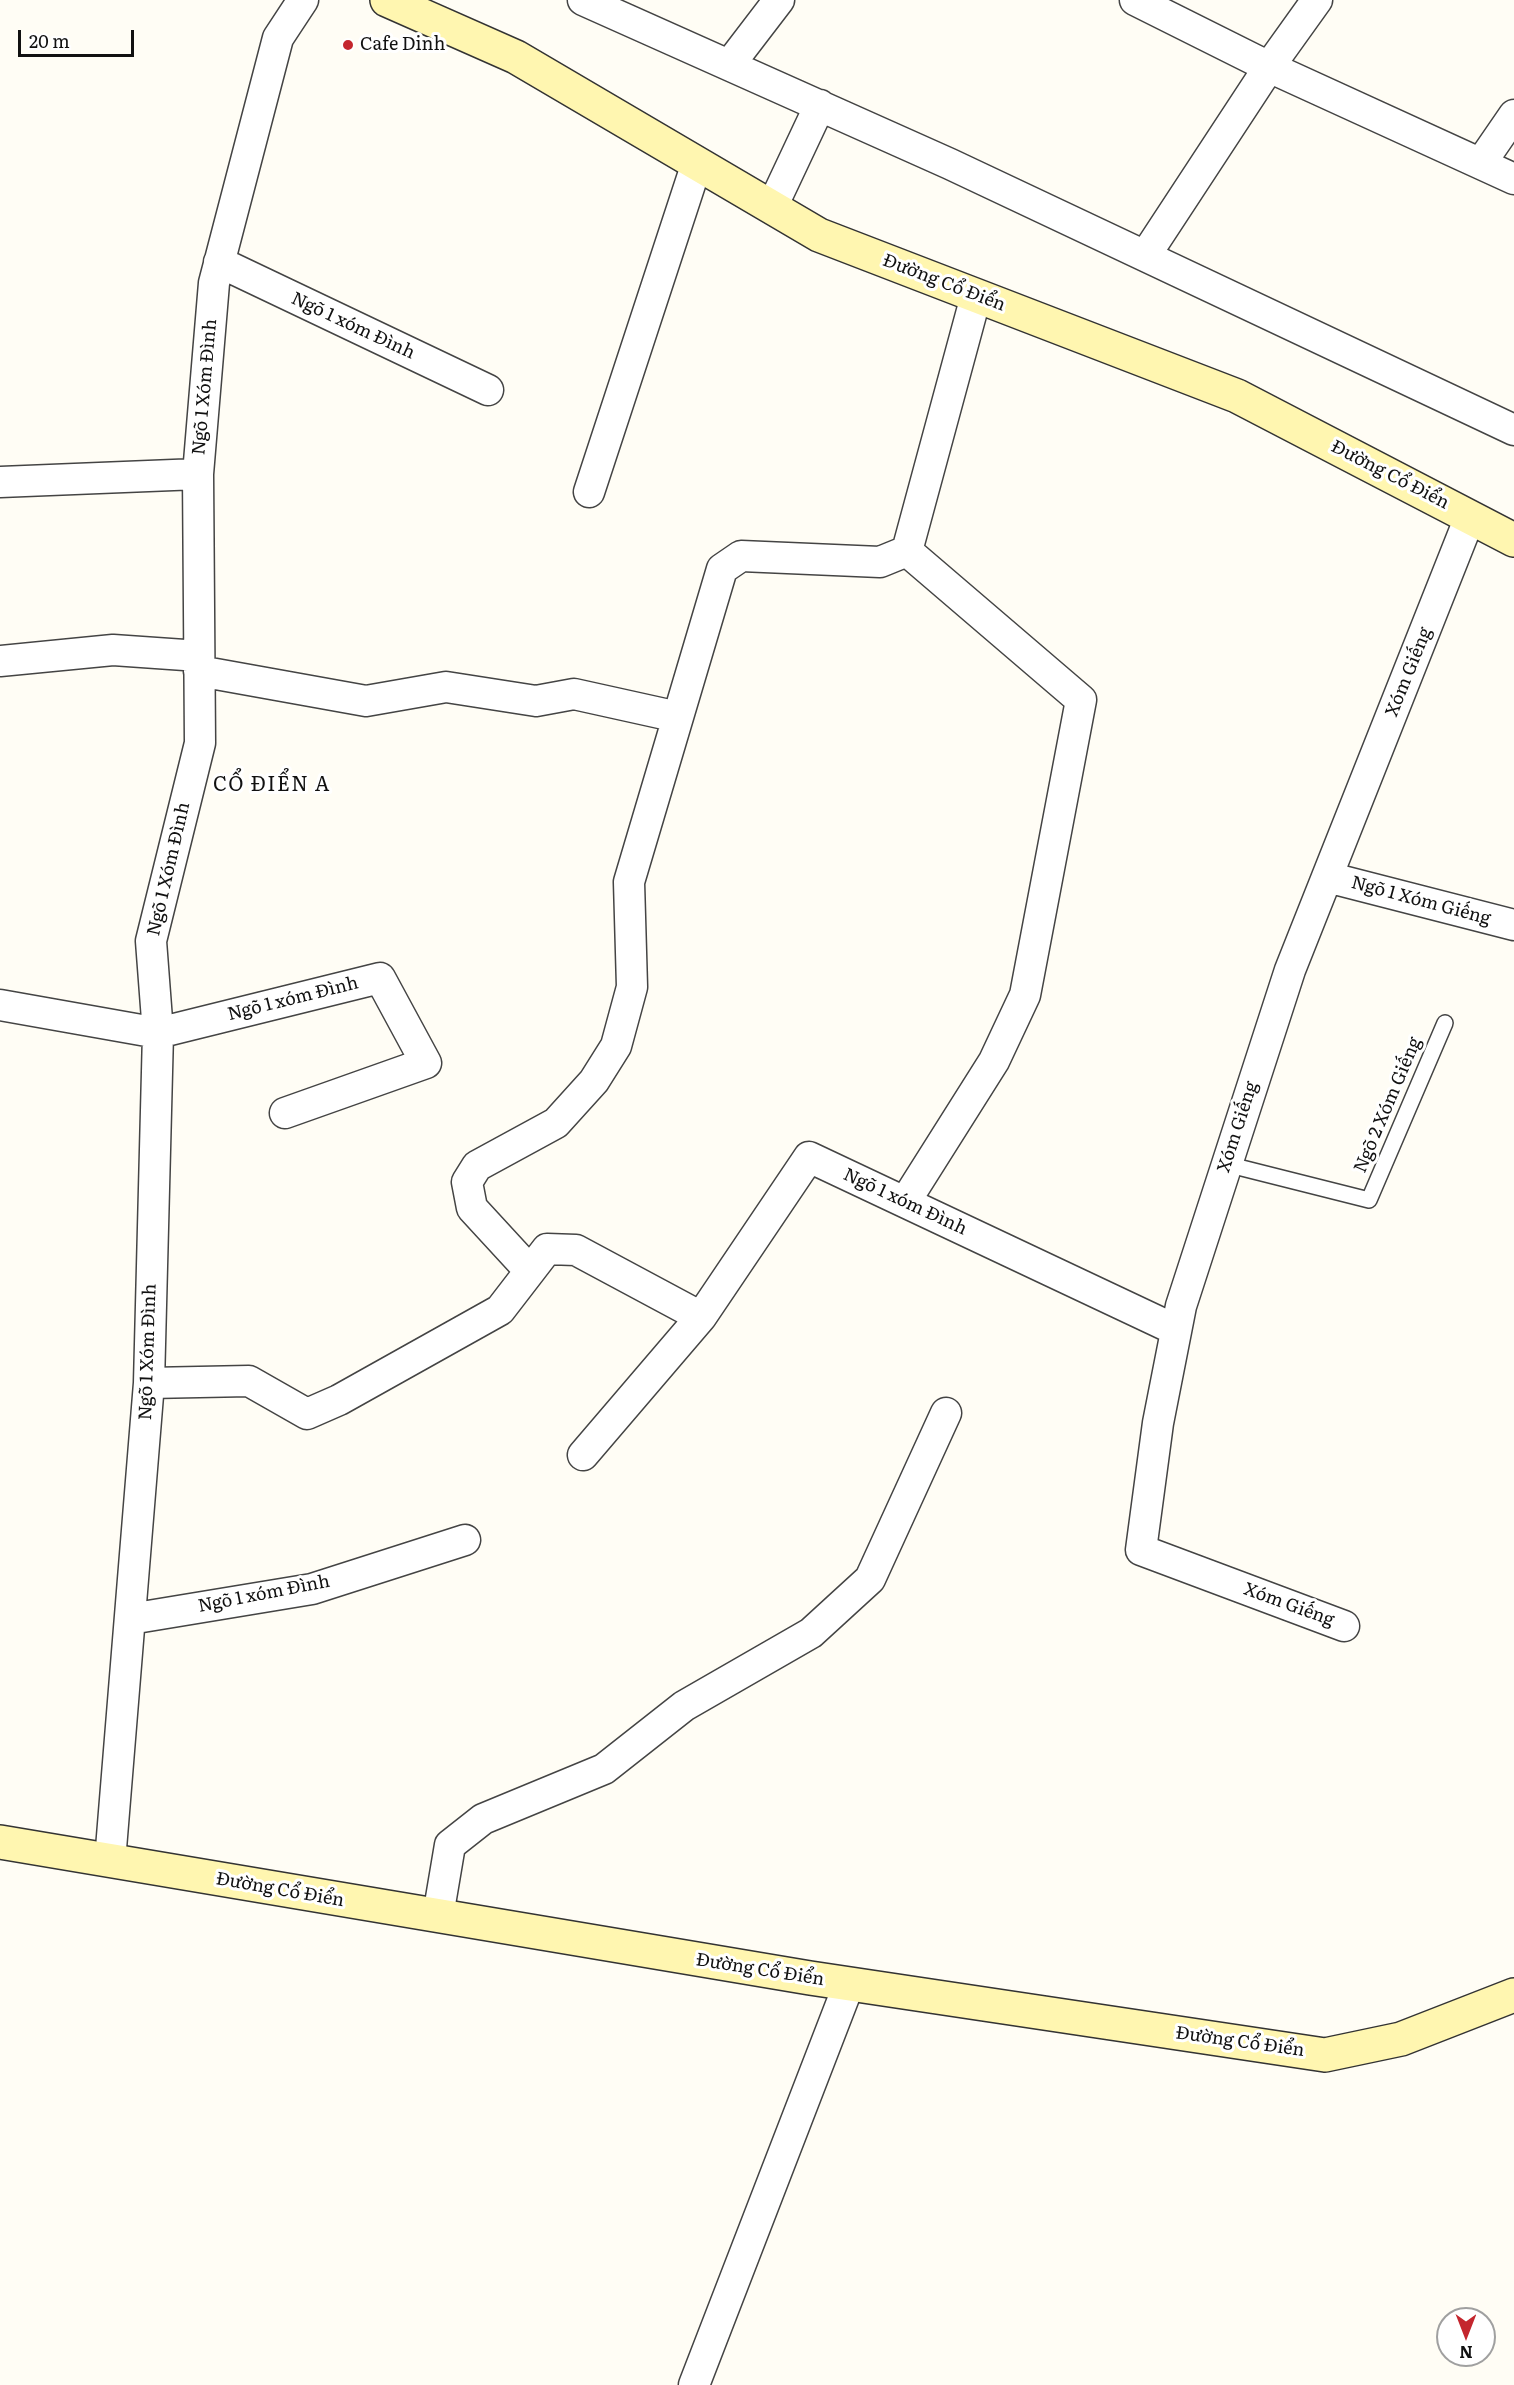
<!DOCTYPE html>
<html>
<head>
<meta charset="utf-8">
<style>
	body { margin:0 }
	#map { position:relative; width:1514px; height:2385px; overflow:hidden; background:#fffdf5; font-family:Literata,serif }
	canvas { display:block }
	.north { position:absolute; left:1436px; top:2307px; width:60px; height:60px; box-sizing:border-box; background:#fff; border:2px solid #a0a0a0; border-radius:50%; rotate:180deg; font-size:16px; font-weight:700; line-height:24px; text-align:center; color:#111 }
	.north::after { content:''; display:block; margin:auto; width:21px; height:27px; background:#c4262e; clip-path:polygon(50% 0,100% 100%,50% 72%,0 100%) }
	.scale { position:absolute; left:18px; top:30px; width:116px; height:27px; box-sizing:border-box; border:3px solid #111; border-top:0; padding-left:8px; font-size:18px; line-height:21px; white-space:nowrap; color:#111; -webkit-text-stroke:4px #fff; paint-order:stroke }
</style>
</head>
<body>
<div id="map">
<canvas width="1514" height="2385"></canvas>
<div class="north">N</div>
<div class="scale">20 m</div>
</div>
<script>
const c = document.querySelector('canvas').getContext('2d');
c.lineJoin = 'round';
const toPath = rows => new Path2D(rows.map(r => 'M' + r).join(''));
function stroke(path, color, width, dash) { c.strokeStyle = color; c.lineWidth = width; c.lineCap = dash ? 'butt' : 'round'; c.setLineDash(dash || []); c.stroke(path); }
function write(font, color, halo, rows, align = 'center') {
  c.font = font + ' Literata,serif'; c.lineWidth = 6; c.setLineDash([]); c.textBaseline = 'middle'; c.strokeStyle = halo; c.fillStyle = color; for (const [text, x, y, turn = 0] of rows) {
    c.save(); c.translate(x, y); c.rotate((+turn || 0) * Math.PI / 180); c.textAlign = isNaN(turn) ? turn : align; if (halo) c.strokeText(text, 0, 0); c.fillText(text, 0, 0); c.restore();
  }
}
const lane = toPath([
	[1226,1164,1369,1200,1445,1023]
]);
const street = toPath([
	[583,0,950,164,1514,430],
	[1135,0,1269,67,1514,179],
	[730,64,779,0],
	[1481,163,1514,115],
	[772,207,820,105],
	[1145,256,1269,67,1317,0],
	[219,262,488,390],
	[0,482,198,474],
	[589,492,697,163],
	[0,661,113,650,199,656],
	[199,671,366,701,446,687,536,701,574,694,678,717],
	[1327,877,1514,925],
	[0,1005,158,1033,380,978,426,1063,285,1113],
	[905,1202,994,1061,1025,995,1081,700,907,551],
	[530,1271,472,1208,467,1182,477,1166,556,1123,594,1081,616,1046,632,987,629,882,722,569,741,556,880,562,907,551,976,296],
	[701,1317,809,1157,1176,1330],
	[149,1383,249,1381,307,1414,339,1400,500,1310,547,1249,576,1250,701,1317,583,1455],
	[130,1619,312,1589,465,1540],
	[1344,1626,1141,1550,1158,1423,1181,1306,1290,970,1470,517],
	[110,1861,149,1383,158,1033,151,941,200,743,198,474,214,283,278,38,303,0],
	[438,1916,450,1845,483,1819,604,1769,684,1706,811,1633,870,1579,946,1413],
	[694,2385,849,1984]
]);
const secondary = toPath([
	[387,0,516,57,819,235,1237,396,1514,540],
	[0,1842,810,1978,1325,2055,1401,2039,1514,1995]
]);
stroke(lane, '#444', 18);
stroke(street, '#444', 33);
stroke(secondary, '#333', 36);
stroke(lane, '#fff', 15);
stroke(street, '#fff', 30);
stroke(secondary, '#fff6b0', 33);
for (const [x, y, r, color] of [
	[348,45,6,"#c4262e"]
]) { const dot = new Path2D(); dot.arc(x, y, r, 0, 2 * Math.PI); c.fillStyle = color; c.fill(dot); stroke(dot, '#fff', 2); }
write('18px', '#111', '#fff', [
	["Cafe Dinh",360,45]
], 'left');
write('18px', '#111', '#fff', [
	["Đường Cổ Điển",944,283,21],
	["Ngõ 1 xóm Đình",353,326,25],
	["Ngõ 1 Xóm Đình",205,387,-85],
	["Đường Cổ Điển",1390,475,27],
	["Xóm Giếng",1409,672,-68],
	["Ngõ 1 Xóm Đình",169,869,-77],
	["Ngõ 1 Xóm Giếng",1421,901,15],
	["Ngõ 1 xóm Đình",293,999,-14],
	["Ngõ 2 Xóm Giếng",1388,1105,-67],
	["Xóm Giếng",1238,1127,-72],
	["Ngõ 1 xóm Đình",905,1202,25],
	["Ngõ 1 Xóm Đình",148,1352,-88],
	["Ngõ 1 xóm Đình",264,1594,-11],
	["Xóm Giếng",1289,1605,20],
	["Đường Cổ Điển",280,1890,10],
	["Đường Cổ Điển",760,1970,9],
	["Đường Cổ Điển",1240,2042,8]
]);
c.letterSpacing = '1.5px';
write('20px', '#111', '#fff', [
	["CỔ ĐIỂN A",272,785]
]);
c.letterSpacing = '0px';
</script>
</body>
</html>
